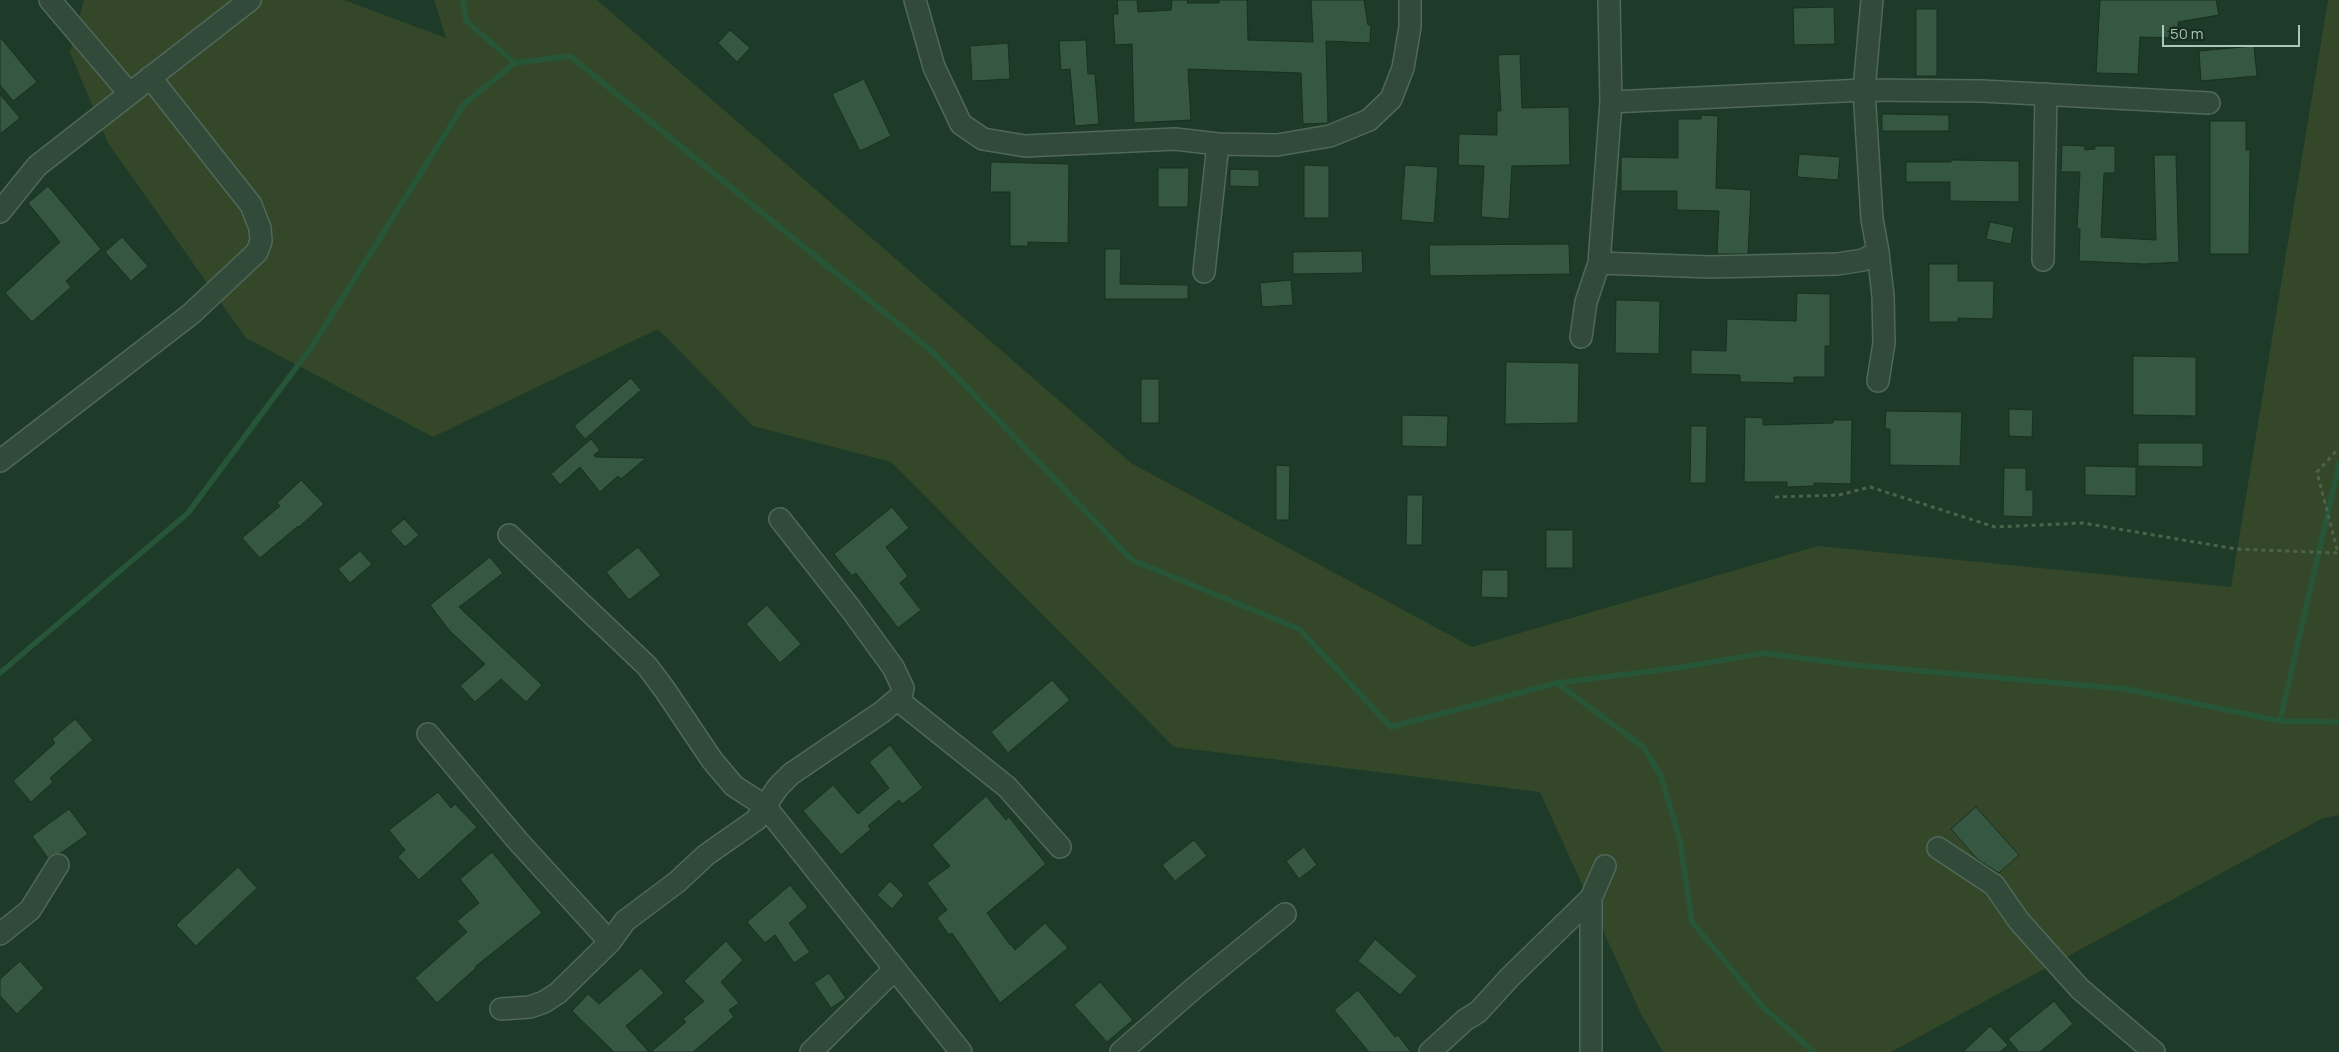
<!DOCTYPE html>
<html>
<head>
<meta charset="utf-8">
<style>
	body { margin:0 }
	#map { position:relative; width:2339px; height:1052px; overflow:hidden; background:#1e3a28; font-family:Manrope,sans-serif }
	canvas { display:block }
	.scale { position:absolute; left:2162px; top:25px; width:138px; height:22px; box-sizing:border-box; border:2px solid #acc7b6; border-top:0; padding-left:6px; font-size:15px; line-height:18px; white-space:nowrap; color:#acc7b6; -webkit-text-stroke:4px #172e20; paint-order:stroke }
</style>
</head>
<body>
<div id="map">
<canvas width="2339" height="1052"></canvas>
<div class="scale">50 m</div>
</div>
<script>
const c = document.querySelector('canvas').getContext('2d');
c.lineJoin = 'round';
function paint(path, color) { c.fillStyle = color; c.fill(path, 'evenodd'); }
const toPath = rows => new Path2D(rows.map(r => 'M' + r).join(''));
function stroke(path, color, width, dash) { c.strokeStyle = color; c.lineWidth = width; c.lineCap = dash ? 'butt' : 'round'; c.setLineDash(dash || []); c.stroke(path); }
paint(toPath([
	[84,0,344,0,446,38,434,0,597,0,1131,463,1472,647,1818,546,2231,587,2328,0,2339,0,2339,815,2323,818,1891,1052,1663,1052,1641,1014,1540,792,1174,747,891,462,753,426,658,329,433,437,246,338,108,143,70,52]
]), '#344829');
stroke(toPath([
	[463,0,466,21,515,63,570,56,934,353,1132,560,1299,629,1391,727,1557,683,1684,667,1763,653,1855,665,2126,689,2280,721,2339,722],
	[0,673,188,513,313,345,464,104,515,63],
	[1557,683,1643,747,1661,776,1680,841,1692,922,1763,1007,1814,1052],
	[2280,721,2339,464]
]), '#265637', 5.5);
const building = toPath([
	[1117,0,1137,0,1138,12,1171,10,1172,0,1188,0,1187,3,1219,3,1219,0,1247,0,1248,40,1313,42,1311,0,1364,0,1368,25,1371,25,1370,43,1326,41,1328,123,1303,124,1301,73,1188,69,1191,120,1134,123,1132,44,1115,45,1113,14,1118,14,1117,0],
	[2100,0,2216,0,2219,15,2178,22,2178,38,2140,37,2138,74,2096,73,2100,0],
	[1834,7,1835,44,1794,45,1793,8,1834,7],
	[1916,9,1937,9,1937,76,1916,76,1916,9],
	[730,30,750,48,737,62,718,43,730,30],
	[0,37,37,82,13,101,0,85,0,37],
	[1086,40,1088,74,1095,74,1099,124,1075,126,1070,69,1061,70,1059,41,1086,40],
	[1008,43,1010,79,972,81,970,46,1008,43],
	[2254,46,2257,76,2201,81,2199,51,2254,46],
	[1520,54,1522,108,1569,107,1570,165,1512,166,1509,219,1481,217,1484,166,1458,165,1459,134,1497,135,1497,111,1501,111,1498,55,1520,54],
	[864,79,891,136,860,151,832,94,864,79],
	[0,94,20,118,0,134,0,94],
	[1882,114,1949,115,1949,131,1882,131,1882,114],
	[1701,115,1718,116,1716,188,1751,190,1748,254,1717,254,1719,211,1677,210,1677,191,1621,191,1621,157,1678,158,1678,119,1701,119,1701,115],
	[2210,121,2246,121,2246,150,2250,150,2249,254,2210,254,2210,121],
	[2062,145,2085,146,2085,150,2095,149,2095,146,2115,146,2115,173,2104,173,2101,237,2156,240,2154,155,2176,155,2179,262,2145,264,2079,261,2080,229,2077,229,2080,172,2061,172,2062,145],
	[1799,154,1840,157,1838,180,1797,177,1799,154],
	[1951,160,2019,161,2019,202,1950,201,1950,182,1906,182,1906,162,1951,162,1951,160],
	[991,162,1069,164,1068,243,1028,242,1028,246,1010,246,1010,192,990,192,991,162],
	[1304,165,1329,166,1329,218,1304,218,1304,165],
	[1405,165,1438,167,1434,223,1401,220,1405,165],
	[1158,168,1189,168,1188,207,1158,207,1158,168],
	[1230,169,1259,170,1259,187,1230,186,1230,169],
	[48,186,101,249,66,281,71,287,32,322,5,293,60,242,28,203,48,186],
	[1990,222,2014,227,2011,244,1986,239,1990,222],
	[122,237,148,266,131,281,105,252,122,237],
	[1569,244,1570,274,1430,276,1429,245,1569,244],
	[1105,249,1121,249,1120,284,1188,285,1188,299,1105,299,1105,249],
	[1362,251,1363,273,1293,274,1293,252,1362,251],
	[1929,264,1958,264,1958,281,1994,281,1993,319,1958,318,1958,322,1929,322,1929,264],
	[1291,280,1293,305,1262,307,1260,283,1291,280],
	[1797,293,1830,294,1830,346,1825,346,1825,377,1794,377,1794,383,1740,382,1740,375,1691,374,1691,350,1726,351,1727,319,1796,321,1797,293],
	[1616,300,1660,301,1659,354,1615,353,1616,300],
	[2133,356,2196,357,2196,416,2133,415,2133,356],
	[1506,362,1579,363,1578,423,1505,424,1506,362],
	[631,378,641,390,585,439,574,426,631,378],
	[1141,379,1159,379,1159,423,1141,423,1141,379],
	[2009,409,2033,410,2032,437,2009,436,2009,409],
	[1886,411,1962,412,1960,466,1890,465,1890,429,1885,429,1886,411],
	[1402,415,1448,416,1447,447,1402,446,1402,415],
	[1745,417,1763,418,1763,425,1833,423,1833,420,1852,420,1851,484,1814,483,1814,486,1787,487,1787,482,1744,482,1745,417],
	[1691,426,1707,426,1706,483,1690,483,1691,426],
	[591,439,600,450,594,455,595,457,646,458,621,479,618,476,600,492,580,467,560,485,551,474,591,439],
	[2138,443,2203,443,2203,467,2138,466,2138,443],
	[1276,465,1290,466,1289,520,1276,520,1276,465],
	[2085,466,2136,467,2136,496,2085,495,2085,466],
	[2004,468,2026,468,2026,490,2033,490,2033,517,2003,516,2004,468],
	[301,480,324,504,299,527,298,526,260,558,242,538,280,506,277,503,301,480],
	[1407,495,1423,495,1422,545,1406,545,1407,495],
	[892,507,909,528,886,547,908,576,900,583,921,610,898,628,856,573,852,576,834,554,892,507],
	[404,519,419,535,405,547,390,531,404,519],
	[1546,530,1573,530,1573,568,1546,568,1546,530],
	[638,547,661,575,629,600,606,572,638,547],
	[360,551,372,564,350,583,338,569,360,551],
	[490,557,503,573,459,607,542,685,526,702,501,679,475,702,460,686,485,664,449,630,430,605,490,557],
	[1482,570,1508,570,1508,598,1481,597,1482,570],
	[767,605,801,644,780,663,746,624,767,605],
	[1052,680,1070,700,1008,753,991,732,1052,680],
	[75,719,93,740,50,778,53,782,31,802,13,781,55,743,52,739,75,719],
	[890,745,923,788,902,804,899,800,868,826,871,829,841,855,803,811,833,785,858,814,889,788,869,762,890,745],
	[438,792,451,808,455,804,477,827,419,880,398,857,405,850,389,830,438,792],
	[986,796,1006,820,1009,817,1046,864,987,913,1010,945,1011,944,1015,950,1045,923,1068,948,1000,1003,952,933,949,935,937,918,947,910,927,883,950,866,932,845,986,796],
	[1976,807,2019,855,1999,873,1977,859,1951,829,1976,807],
	[69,809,88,834,61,853,53,854,48,858,32,836,69,809],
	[1194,840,1207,856,1175,881,1162,865,1194,840],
	[1304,847,1317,865,1299,879,1286,861,1304,847],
	[492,852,542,913,475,967,476,968,437,1003,415,978,467,932,457,921,479,903,460,879,492,852],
	[238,867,257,888,196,946,176,925,238,867],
	[890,881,904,895,892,909,877,895,890,881],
	[790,885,808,907,789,923,810,952,794,963,775,935,765,943,747,922,790,885],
	[1375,939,1417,976,1400,995,1358,961,1375,939],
	[726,941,743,960,721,982,739,1003,729,1010,734,1017,693,1052,651,1052,686,1022,683,1019,704,1001,684,981,726,941],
	[20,961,44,988,17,1014,0,996,0,979,20,961],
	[641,968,664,993,626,1026,649,1052,614,1052,572,1011,588,994,599,1004,641,968],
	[829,973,846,998,831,1008,814,983,829,973],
	[1100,982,1133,1020,1107,1042,1074,1005,1100,982],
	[1358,990,1395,1037,1398,1035,1411,1052,1369,1052,1334,1010,1358,990],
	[2054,1001,2073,1024,2040,1052,2019,1052,2008,1039,2054,1001],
	[1990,1026,2008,1045,2000,1052,1963,1052,1990,1026]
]);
paint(building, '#365842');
stroke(building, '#193022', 1);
const minor = toPath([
	[50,0,129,93],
	[915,0,934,67,961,124,983,139,1025,146,1175,139,1218,144,1277,145,1330,136,1369,120,1391,99,1403,68,1410,27,1410,0],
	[1611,102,1864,90,1982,91,2209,103],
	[0,212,37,166,250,0],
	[2043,260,2046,94],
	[1599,263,1710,267,1837,264,1863,260,1878,252,1872,219,1864,90,1872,0],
	[1204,272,1218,144],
	[1581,337,1586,302,1599,263,1611,102,1609,0],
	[1878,381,1884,343,1883,296,1878,252],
	[0,461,191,314,257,252,261,241,260,228,251,205,150,77],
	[509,535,647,666,665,690,712,760,734,786,765,806,961,1052],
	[898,700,1007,787,1060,847],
	[428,734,517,840,610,942],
	[1938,848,1994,885,2019,921,2080,989,2154,1052],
	[0,934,30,910,58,865],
	[501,1009,530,1007,544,1002,558,993,610,942,625,921,677,882,706,855,756,820,778,787,791,774,882,712,901,696,903,688,893,667,850,608,780,519],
	[811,1052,894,970],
	[1121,1052,1193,989,1285,914],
	[1430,1052,1465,1020,1478,1012,1510,977,1591,898],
	[1591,1052,1591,898,1605,866]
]);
stroke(minor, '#4f6859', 24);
stroke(toPath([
	[1775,497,1839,495,1870,487,1995,527,2083,523,2236,549,2338,553,2317,472,2339,448]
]), '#4c634a', 3, [4, 4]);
stroke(minor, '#324a3a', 21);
</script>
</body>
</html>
